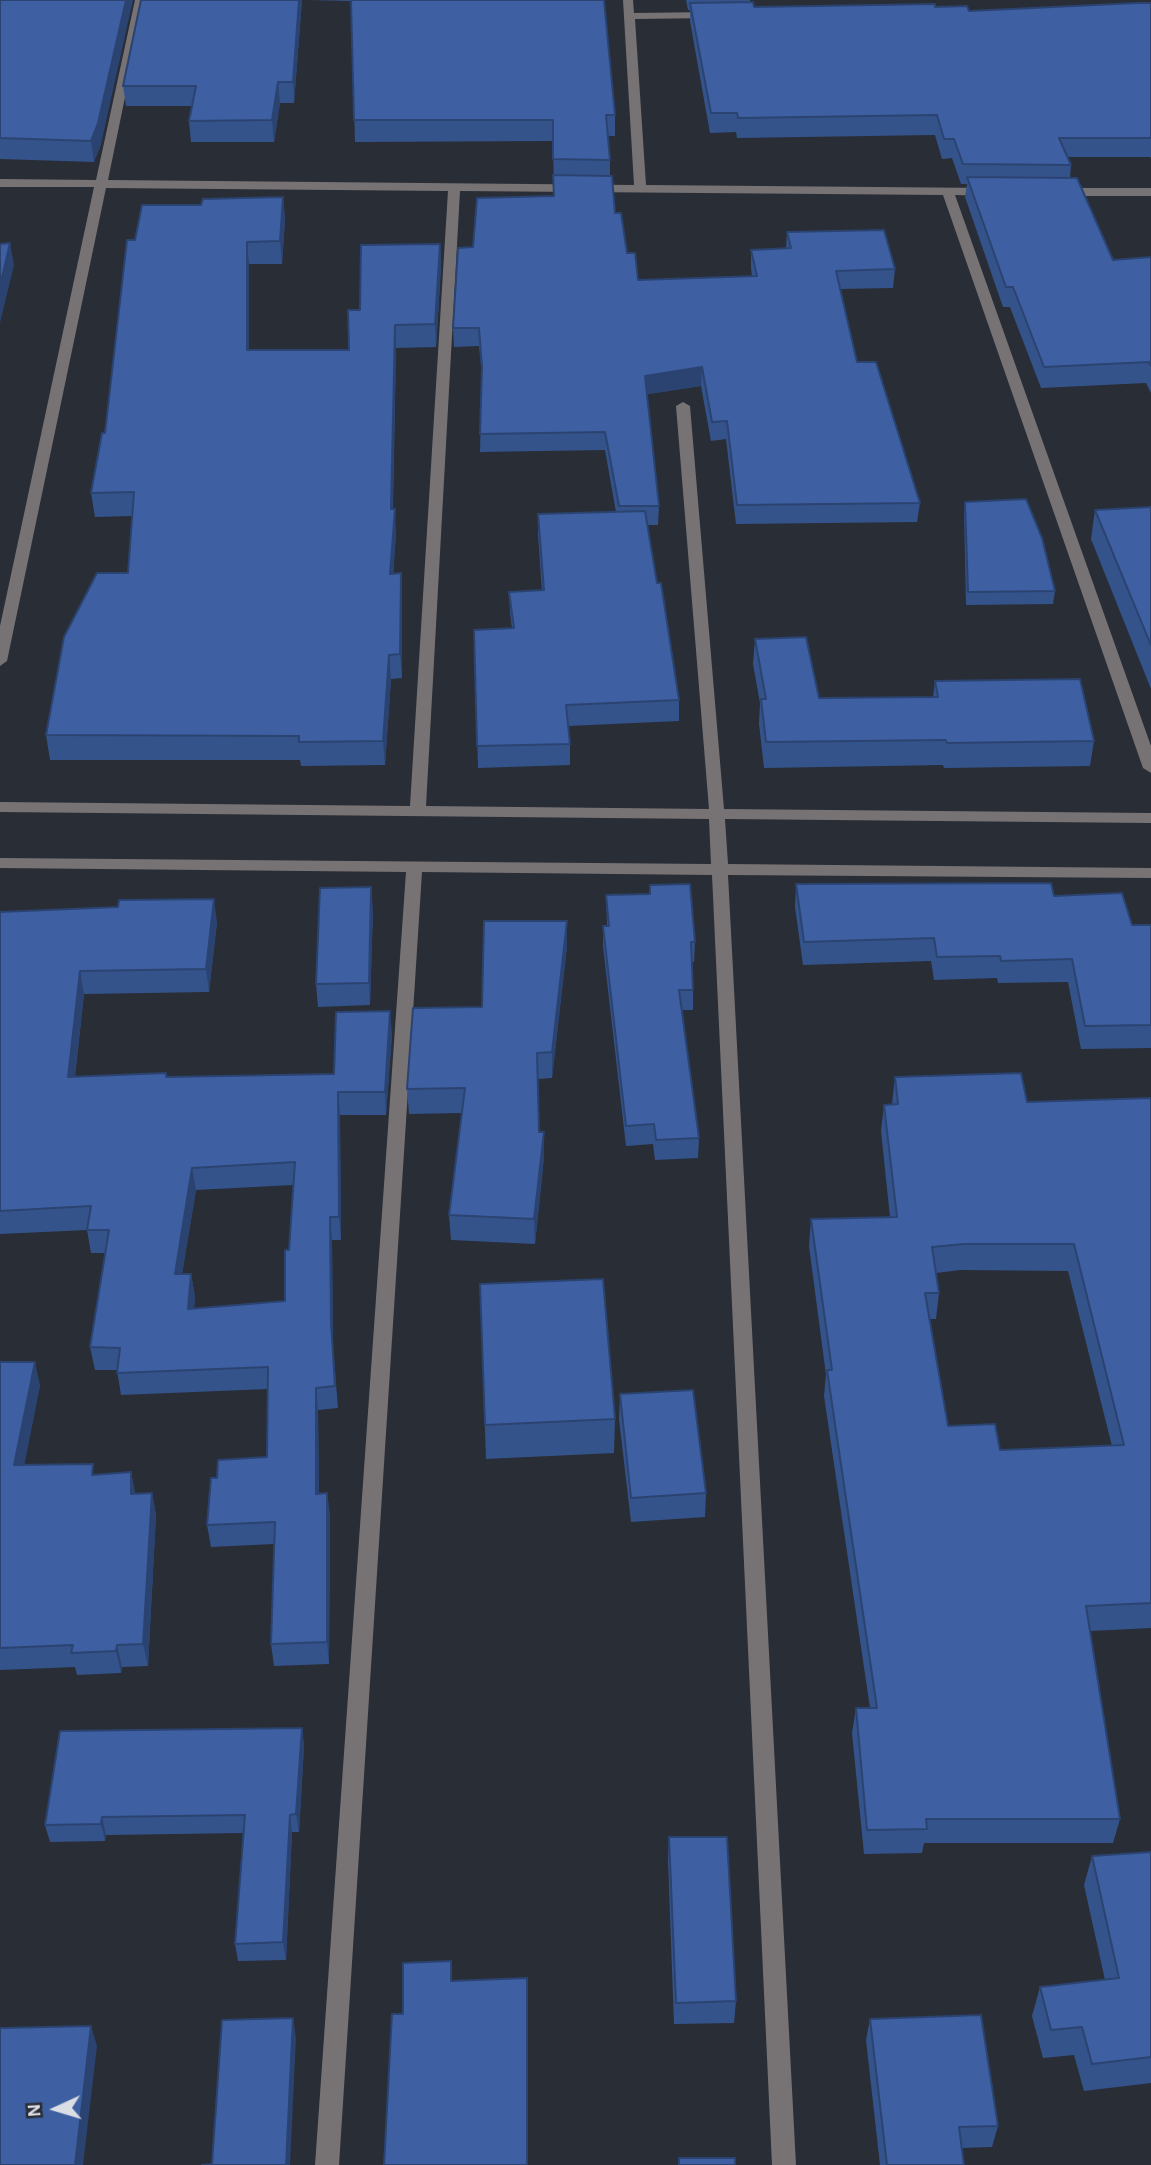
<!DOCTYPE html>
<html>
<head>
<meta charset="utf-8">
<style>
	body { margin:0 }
	#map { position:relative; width:1151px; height:2165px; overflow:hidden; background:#292d35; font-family:"Alegreya Sans",sans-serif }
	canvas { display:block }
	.north { position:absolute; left:21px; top:2074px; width:70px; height:70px; -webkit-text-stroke:5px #292d35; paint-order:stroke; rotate:266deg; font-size:19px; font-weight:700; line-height:28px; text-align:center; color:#dbdee4 }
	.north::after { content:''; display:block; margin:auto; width:24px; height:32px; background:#dbdee4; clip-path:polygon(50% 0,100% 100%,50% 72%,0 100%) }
</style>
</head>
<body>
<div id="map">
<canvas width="1151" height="2165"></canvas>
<div class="north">N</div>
</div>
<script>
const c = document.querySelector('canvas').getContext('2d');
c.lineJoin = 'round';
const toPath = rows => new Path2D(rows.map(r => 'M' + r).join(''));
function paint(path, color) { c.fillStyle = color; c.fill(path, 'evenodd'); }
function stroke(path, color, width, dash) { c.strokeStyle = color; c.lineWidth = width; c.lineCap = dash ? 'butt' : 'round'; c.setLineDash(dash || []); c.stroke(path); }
paint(toPath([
	[135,0,145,0,108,180,634,185,623,0,633,0,634,13,713,12,718,15,713,18,635,19,646,185,990,188,996,192,990,196,955,195,1151,746,1151,773,1143,768,943,195,460,191,426,806,709,809,676,406,683,402,690,406,724,809,1151,813,1151,823,725,819,728,864,1151,868,1151,878,728,875,796,2165,772,2165,712,875,422,872,339,2165,315,2165,406,872,0,868,0,858,711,864,709,819,0,812,0,802,410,806,448,191,106,188,7,661,0,666,0,626,94,187,0,187,0,179,96,180,135,0],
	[1151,188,1151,196,1060,196,1054,192,1060,188,1151,188]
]), '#777375');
paint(toPath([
	[0,0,101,144,94,162,0,159],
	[302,0,294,103,280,103,274,142,191,142,189,121,192,106,126,106,123,86],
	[309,0,604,0,615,115,615,136,608,136,610,160,610,176,615,213,627,253,638,280,752,276,751,268,751,250,786,249,787,232,895,269,893,288,840,289,857,362,920,503,917,522,736,524,726,439,711,441,701,386,647,394,659,506,658,525,647,525,657,583,679,700,679,721,568,726,570,744,570,765,478,768,474,630,512,628,510,613,509,592,542,591,538,535,538,514,616,512,605,450,480,452,482,376,479,346,454,347,453,328,473,247,554,196,553,141,355,142,351,1],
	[686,0,750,0,750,2,754,7,935,7,969,11,1151,3,1151,158,1150,157,1068,157,1071,165,1070,178,1113,260,1151,257,1151,393,1146,383,1041,388,1010,307,1003,307,965,197,967,184,961,184,952,158,942,159,935,135,737,138,736,132,710,133,690,21,690,10,688,10],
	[283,197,285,220,282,264,249,264,249,350,349,350,360,310,440,244,441,266,436,347,396,348,393,509,396,533,393,574,401,573,402,597,402,678,391,679,385,765,301,766,300,760,50,760,46,735,128,573,132,516,95,517,91,493,105,433,135,240,201,205],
	[965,502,1055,591,1053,604,966,605,964,514],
	[1151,507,1151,689,1091,539,1095,510],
	[755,639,819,698,933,697,935,681,1094,741,1090,766,944,768,943,765,764,768,759,724,760,703,753,664],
	[796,884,1054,896,1132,925,1151,925,1151,1048,1081,1049,1068,982,998,983,997,978,934,980,931,961,803,965,795,907],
	[650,885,695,942,694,962,692,962,693,990,693,1010,682,1010,699,1138,698,1158,655,1160,653,1144,626,1146,603,946,603,926,607,926,606,895,649,894],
	[373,909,370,1005,318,1007,316,984],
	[0,912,217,922,209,992,84,994,75,1077,166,1073,167,1077,334,1074,392,1034,386,1115,340,1115,341,1240,332,1240,333,1346,338,1408,318,1410,319,1494,327,1493,330,1516,329,1664,274,1666,271,1644,274,1544,211,1547,207,1525,217,1478,267,1457,268,1389,121,1395,117,1370,95,1370,90,1347,106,1253,91,1253,87,1230,0,1234],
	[293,1185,285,1301,194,1309,195,1297,191,1274,182,1274,196,1190],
	[567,946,552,1078,538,1079,539,1132,544,1132,544,1157,535,1244,451,1240,449,1215,462,1113,409,1114,407,1089,482,1007],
	[895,1077,1027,1102,1151,1098,1151,1628,1090,1631,1120,1819,1113,1843,924,1843,922,1853,864,1854,852,1733,856,1708,870,1708,824,1396,826,1375,809,1246,811,1219,890,1217,881,1131,884,1105,892,1104],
	[960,1270,1068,1271,1112,1446,1000,1450,948,1426,929,1319,936,1319,939,1293,936,1273],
	[480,1284,615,1419,614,1453,486,1459],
	[0,1362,40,1385,24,1465,95,1475,131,1472,135,1493,152,1493,156,1515,148,1666,122,1667,121,1673,77,1675,75,1667,0,1670],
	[620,1394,706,1493,705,1517,631,1522,619,1419],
	[302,1728,304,1746,299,1832,292,1832,286,1960,238,1961,235,1944,243,1833,106,1835,105,1841,50,1842,45,1825],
	[669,1837,736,2001,734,2023,674,2024,668,1860],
	[1151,1852,1151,2083,1084,2091,1074,2055,1043,2058,1032,2016,1040,1987,1105,1980,1084,1885,1092,1856],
	[870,2019,998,2126,992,2147,962,2148,964,2165,880,2165,866,2040]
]), '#35538b');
paint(toPath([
	[126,0,133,0,101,144,94,162,91,141],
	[299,0,302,0,294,103,293,82],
	[278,82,280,103,274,142,272,120],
	[283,197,285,220,282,264,280,241],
	[247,242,249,264,249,373,247,350],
	[10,243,14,265,0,323,0,286],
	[440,244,441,266,436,347,435,324],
	[395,325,396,348,392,533,391,509],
	[702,367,701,386,644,395,645,376],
	[395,509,396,533,392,598,390,574],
	[401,573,402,597,402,678,400,654],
	[389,655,391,679,385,765,383,741],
	[371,887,373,909,370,1005,369,983],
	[214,899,217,922,209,992,206,969],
	[567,921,567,946,552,1078,552,1052],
	[80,971,84,994,72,1100,68,1077],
	[390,1011,392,1034,386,1115,385,1092],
	[338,1092,340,1115,341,1240,339,1217],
	[544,1132,544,1157,535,1244,534,1219],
	[192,1168,196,1190,178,1297,175,1274],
	[330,1217,332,1240,333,1346,338,1408,331,1323],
	[191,1274,195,1297,192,1332,188,1309],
	[35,1362,40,1385,20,1487,14,1465],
	[316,1388,318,1410,319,1516,316,1494],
	[131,1472,135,1494,131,1494],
	[152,1493,156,1515,148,1666,143,1644],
	[327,1493,330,1516,329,1664,327,1642],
	[117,1645,122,1667,121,1673,116,1651],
	[302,1728,304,1746,299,1832,296,1814],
	[290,1815,292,1832,286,1960,283,1942],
	[102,1817,106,1835,105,1841,101,1824],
	[293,2018,296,2038,290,2165,286,2165],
	[91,2026,97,2046,83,2165,75,2165]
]), '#2b4371');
const building = toPath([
	[0,0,126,0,98,123,91,141,0,138,0,0],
	[141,0,299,0,293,82,278,82,272,120,189,121,196,86,123,86,141,0],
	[351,0,604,0,615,115,606,115,610,160,553,159,553,120,354,120,351,0],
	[753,2,754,7,935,4,935,7,967,6,969,11,1137,3,1151,3,1151,138,1059,138,1071,165,963,164,954,139,944,139,937,115,738,118,737,113,711,113,690,3,753,2],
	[553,175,612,176,615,213,621,213,627,253,635,253,638,280,757,276,751,250,791,248,787,232,884,230,895,269,836,271,857,362,876,362,920,503,737,505,727,421,712,422,702,367,645,376,659,506,619,506,605,432,480,434,482,367,479,328,453,328,458,248,473,247,477,198,554,196,553,175],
	[967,177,1077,178,1113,260,1151,257,1151,366,1149,362,1044,367,1013,287,1006,287,967,177],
	[283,197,280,241,247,242,247,350,349,350,348,310,360,310,361,245,440,244,435,324,395,325,391,509,395,509,390,574,401,573,400,654,389,655,383,741,299,742,299,736,46,735,64,637,97,573,128,573,134,492,91,493,102,433,105,433,127,240,135,240,142,205,201,205,203,199,283,197],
	[10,243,0,286,0,244,10,243],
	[1026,499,1042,538,1055,591,968,592,965,502,1026,499],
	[1151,507,1151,645,1095,510,1151,507],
	[645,511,657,583,661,583,679,700,566,705,570,744,477,746,474,630,514,628,509,592,544,590,538,514,645,511],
	[806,637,819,698,938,697,935,681,1080,679,1094,741,947,743,946,740,766,742,761,699,766,699,755,639,806,637],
	[1051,883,1054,896,1122,893,1132,925,1151,925,1151,1025,1085,1026,1072,959,1001,961,1000,956,937,957,934,938,804,942,796,884,1051,883],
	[690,884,695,942,691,942,693,990,679,990,699,1138,656,1140,654,1124,626,1126,603,926,609,926,606,895,650,894,650,885,690,884],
	[371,887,369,983,316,984,320,888,371,887],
	[214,899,206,969,80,971,68,1077,166,1073,166,1077,334,1074,336,1012,390,1011,385,1092,338,1092,339,1217,330,1217,331,1323,335,1386,316,1388,316,1494,327,1493,327,1642,271,1644,275,1522,207,1525,211,1478,217,1478,218,1460,267,1457,268,1367,117,1373,120,1348,90,1347,109,1230,87,1230,91,1206,0,1211,0,912,118,907,119,900,214,899],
	[295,1162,289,1250,285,1250,285,1301,188,1309,191,1274,175,1274,192,1168,295,1162],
	[484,921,567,921,552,1052,537,1053,539,1132,544,1132,534,1219,449,1215,465,1088,407,1089,413,1008,482,1007,484,921],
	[1021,1073,1027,1102,1151,1098,1151,1603,1086,1606,1120,1819,926,1819,927,1829,867,1830,856,1708,877,1708,827,1370,832,1370,811,1219,897,1217,884,1105,898,1104,895,1077,1021,1073],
	[964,1244,1074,1244,1124,1445,1000,1450,995,1424,948,1426,925,1293,939,1293,932,1247,964,1244],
	[603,1279,615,1419,485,1425,480,1284,603,1279],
	[0,1362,35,1362,14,1465,93,1464,92,1475,131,1472,131,1494,152,1493,143,1644,117,1645,116,1651,71,1653,73,1645,0,1648,0,1362],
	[693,1390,706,1493,631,1498,620,1394,693,1390],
	[302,1728,296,1814,290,1815,283,1942,235,1944,245,1815,102,1817,101,1824,45,1825,60,1731,302,1728],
	[669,1837,727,1837,736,2001,676,2003,669,1837],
	[1151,1852,1151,2057,1092,2064,1082,2027,1051,2030,1040,1987,1119,1978,1092,1856,1151,1852],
	[451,1961,451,1981,527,1978,527,2165,384,2165,392,2014,403,2014,403,1963,451,1961],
	[981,2015,998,2126,959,2127,964,2165,887,2165,870,2019,981,2015],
	[293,2018,286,2165,202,2165,212,2164,222,2020,293,2018],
	[91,2026,75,2165,0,2165,0,2028,91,2026],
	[679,2158,735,2158,735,2165,679,2165,679,2158]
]);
paint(building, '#3e60a2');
stroke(building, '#2b4371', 2);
</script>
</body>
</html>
